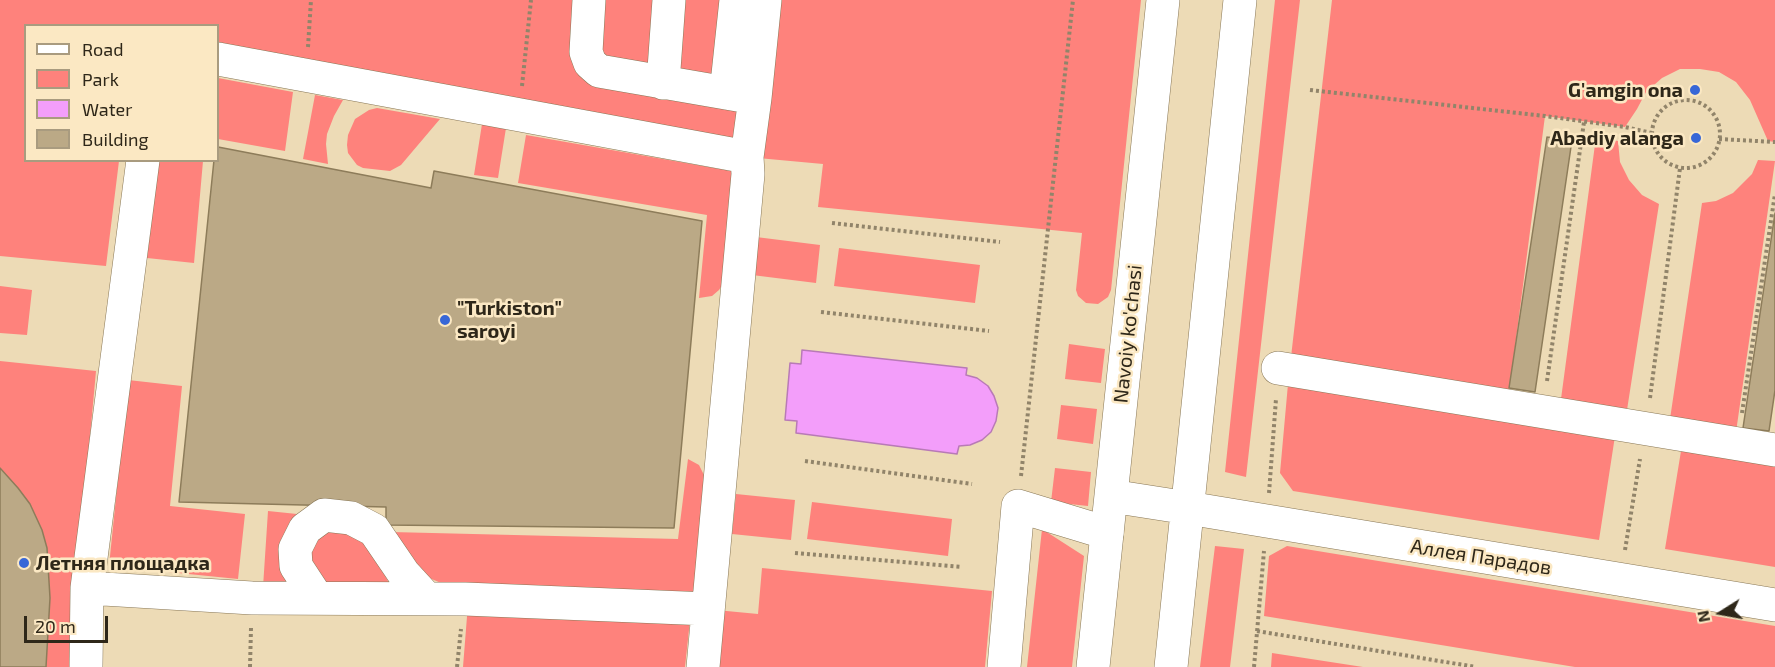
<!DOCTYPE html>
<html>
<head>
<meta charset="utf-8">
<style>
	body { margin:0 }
	#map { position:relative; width:1775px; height:667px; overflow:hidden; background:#eddbb6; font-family:"Exo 2",sans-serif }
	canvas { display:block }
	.legend { position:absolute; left:24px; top:24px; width:195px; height:138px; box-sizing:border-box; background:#fbe8c3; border:2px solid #a99b7f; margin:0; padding:8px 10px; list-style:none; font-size:18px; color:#2e2719 }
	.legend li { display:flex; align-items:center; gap:12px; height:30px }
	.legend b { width:30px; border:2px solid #a99b7f }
	.north { position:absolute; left:1691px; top:583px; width:60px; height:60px; -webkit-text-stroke:4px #fbe8c3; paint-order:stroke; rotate:259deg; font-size:16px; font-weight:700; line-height:24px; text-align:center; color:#2e2719 }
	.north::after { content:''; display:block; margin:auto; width:21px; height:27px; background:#2e2719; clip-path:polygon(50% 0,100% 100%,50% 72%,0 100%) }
	.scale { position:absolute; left:24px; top:616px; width:84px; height:27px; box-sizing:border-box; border:3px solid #2e2719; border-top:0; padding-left:8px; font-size:18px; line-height:21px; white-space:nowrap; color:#2e2719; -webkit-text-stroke:4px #fbe8c3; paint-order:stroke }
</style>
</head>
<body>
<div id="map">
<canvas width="1775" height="667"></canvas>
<ul class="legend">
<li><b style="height:8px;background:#fff"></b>Road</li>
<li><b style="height:16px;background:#fe827c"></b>Park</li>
<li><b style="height:16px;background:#f39efa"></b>Water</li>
<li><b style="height:16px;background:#bba986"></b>Building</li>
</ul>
<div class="north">N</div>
<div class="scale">20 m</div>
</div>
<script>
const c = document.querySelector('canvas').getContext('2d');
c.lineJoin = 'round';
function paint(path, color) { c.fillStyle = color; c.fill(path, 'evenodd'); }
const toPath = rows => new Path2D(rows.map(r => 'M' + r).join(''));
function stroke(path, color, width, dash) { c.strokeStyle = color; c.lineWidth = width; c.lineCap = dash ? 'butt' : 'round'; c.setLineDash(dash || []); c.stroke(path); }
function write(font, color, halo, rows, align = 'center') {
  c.font = font + ' "Exo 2",sans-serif'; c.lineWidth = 5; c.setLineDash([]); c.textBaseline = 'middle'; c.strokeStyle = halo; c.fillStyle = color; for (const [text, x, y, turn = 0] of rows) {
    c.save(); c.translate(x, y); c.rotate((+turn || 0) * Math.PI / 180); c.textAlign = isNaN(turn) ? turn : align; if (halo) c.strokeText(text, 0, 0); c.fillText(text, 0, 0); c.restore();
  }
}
paint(toPath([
	[0,0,1141,0,1111,290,1108,297,1098,304,1086,303,1078,296,1076,290,1082,233,818,207,823,164,747,157,218,46,218,26,26,26,26,160,119,161,106,266,0,256],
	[1275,0,1300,0,1246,477,1225,472],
	[1332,0,1775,0,1775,142,1768,141,1750,100,1736,82,1719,72,1700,69,1680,69,1662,78,1646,92,1637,109,1625,127,1545,116,1509,393,1291,357],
	[218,78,293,92,285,151,218,139],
	[315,95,343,100,334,116,327,134,326,144,328,164,303,159],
	[377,108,440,119,401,165,390,171,363,168,357,165,348,153,347,145,348,135,355,119,369,110],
	[482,124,506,128,498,178,474,175],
	[526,135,737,172,724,282,719,290,712,296,699,298,707,215,518,183],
	[1596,137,1618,141,1620,162,1629,180,1642,195,1659,204,1627,410,1561,399],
	[1758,160,1775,161,1736,432,1670,419,1702,203,1716,201,1733,193,1752,174],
	[159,161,203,161,194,263,147,258],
	[756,237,820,245,816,283,752,275],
	[839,248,980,265,975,303,834,286],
	[0,286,32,290,27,335,0,333],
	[1069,344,1105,349,1101,383,1065,379],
	[0,361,96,371,69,667,46,667,50,598,47,548,42,530,30,504,18,488,0,468],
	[128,380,182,386,170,506,245,514,238,579,109,566],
	[1288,384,1615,436,1599,540,1293,491,1280,473],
	[1061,405,1097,409,1093,444,1057,439],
	[1681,451,1775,466,1775,567,1665,549],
	[688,459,699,465,705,477,695,594,448,586,427,577,391,532,678,539],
	[1055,468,1091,472,1088,506,1051,502],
	[736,494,795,500,791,540,732,534],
	[812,502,952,519,948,556,807,539],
	[268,511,297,514,292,522,292,589,263,587],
	[329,528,365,539,394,592,330,589,308,567,316,534],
	[1042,529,1084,556,1072,667,1027,667],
	[1215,546,1244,549,1230,667,1200,667],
	[1287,546,1775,626,1775,667,1575,667,1264,616,1269,556],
	[762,568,992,591,985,667,711,667,716,610,758,614],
	[468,604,691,611,685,667,463,667],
	[1272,653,1363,667,1271,667]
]), '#fe827c');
const water = toPath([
	[802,350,967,368,966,375,977,378,988,386,994,396,998,408,996,421,991,432,982,440,970,445,959,446,957,454,796,433,797,421,785,420,790,363,801,364,802,350]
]);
paint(water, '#f39efa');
stroke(water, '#b87ab6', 1.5);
const building = toPath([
	[1547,137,1572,140,1535,392,1509,388,1547,137],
	[218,147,431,188,434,171,702,221,674,528,386,525,386,507,179,502,214,160,218,160,218,147],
	[1775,213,1775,390,1769,431,1743,428,1775,213],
	[0,468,18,488,30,504,42,530,47,548,50,598,46,667,0,667,0,468]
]);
paint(building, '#bba986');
stroke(building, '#8d7c5a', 1.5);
const minor = toPath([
	[589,0,586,52,590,63,599,71,755,98],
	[218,59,747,157],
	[663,83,669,0],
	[726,93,736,0],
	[1278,368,1775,450],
	[1188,508,1775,605],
	[87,588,252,598,465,599,708,609],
	[317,598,296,566,295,549,305,529,324,515,351,518,374,530,404,574,427,599],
	[86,667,87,588,143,160],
	[703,667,748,174,747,157,755,98,765,0],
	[1004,667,1018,506,1107,533]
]);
const major = toPath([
	[1111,496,1188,508],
	[1093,667,1163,0],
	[1171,667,1240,0]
]);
stroke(minor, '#887756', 34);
stroke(major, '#887756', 34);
stroke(toPath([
	[308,47,311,0],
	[522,86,531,0],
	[1310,90,1545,116,1625,127,1652,133],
	'1652 134a34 34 0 1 1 68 0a34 34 0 1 1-68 0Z',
	[1719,139,1775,142],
	[832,223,1000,242],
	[821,312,989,331],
	[1547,381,1584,122],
	[1650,398,1680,168],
	[1742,413,1775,194],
	[805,461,972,484],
	[1021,476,1073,0],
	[1269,493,1276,399],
	[1625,550,1640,459],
	[795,553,962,567],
	[1257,631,1476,667],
	[250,667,251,628],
	[457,667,461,629],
	[1254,667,1264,551]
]), '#91846a', 4, [3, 3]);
stroke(minor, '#fff', 33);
stroke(major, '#fff', 33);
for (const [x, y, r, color] of [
	[1695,90,6,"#3867d7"],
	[1696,138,6,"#3867d7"],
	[445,320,6,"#3867d7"],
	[24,563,6,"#3867d7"]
]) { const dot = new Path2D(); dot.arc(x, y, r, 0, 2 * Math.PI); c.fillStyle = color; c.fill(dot); stroke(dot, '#fbe8c3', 2); }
write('bold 20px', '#2e2719', '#fbe8c3', [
	["G'amgin ona",1683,90],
	["Abadiy alanga",1684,138],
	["\"Turkiston\"",457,308,"left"],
	["saroyi",457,331,"left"],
	["Летняя площадка",36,563,"left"]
], 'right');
write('20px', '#2e2719', '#fbe8c3', [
	["Navoiy ko'chasi",1128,334,-84],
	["Аллея Парадов",1481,557,9]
]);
</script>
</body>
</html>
